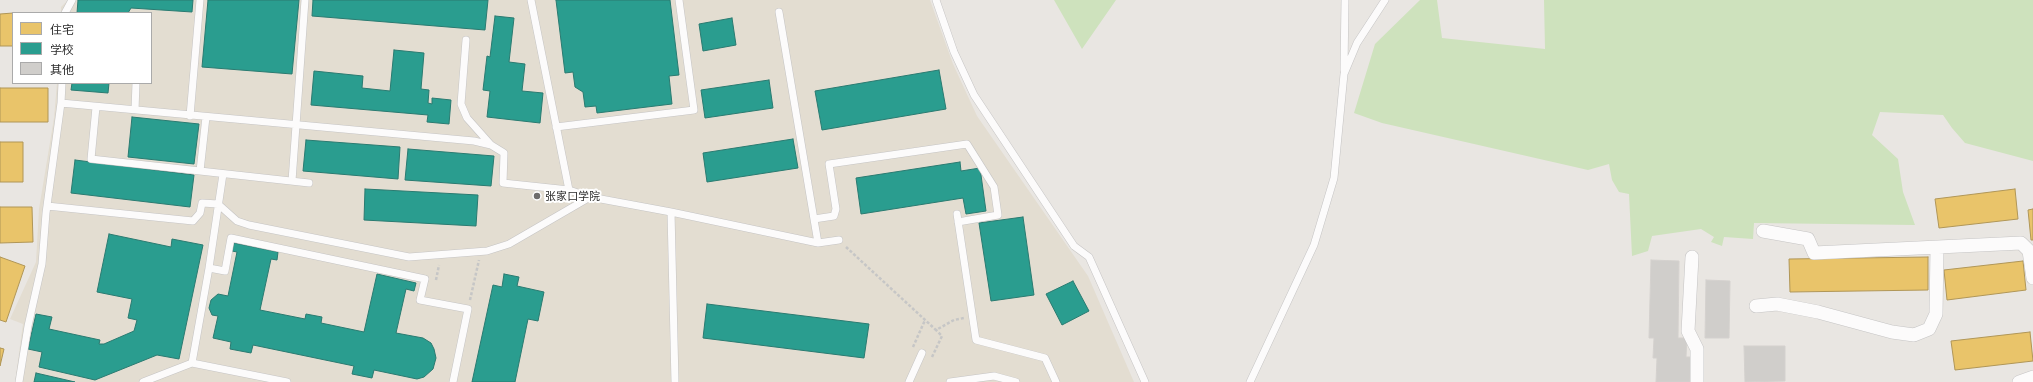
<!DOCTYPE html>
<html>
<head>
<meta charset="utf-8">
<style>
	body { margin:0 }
	#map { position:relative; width:2033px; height:382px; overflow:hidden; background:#e9e6e2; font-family:Barlow,"Noto Sans SC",sans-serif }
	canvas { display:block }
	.legend { position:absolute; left:12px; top:12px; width:140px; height:72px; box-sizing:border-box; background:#fff; border:1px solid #aaa; margin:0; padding:5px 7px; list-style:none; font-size:12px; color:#2b2b2b }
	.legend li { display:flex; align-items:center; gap:8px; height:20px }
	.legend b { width:20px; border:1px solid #aaa }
</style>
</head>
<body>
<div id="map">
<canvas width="2033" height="382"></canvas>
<ul class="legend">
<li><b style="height:11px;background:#e9c46a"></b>住宅</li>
<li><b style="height:11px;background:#2a9d8f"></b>学校</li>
<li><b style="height:11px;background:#d0cecb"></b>其他</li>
</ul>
</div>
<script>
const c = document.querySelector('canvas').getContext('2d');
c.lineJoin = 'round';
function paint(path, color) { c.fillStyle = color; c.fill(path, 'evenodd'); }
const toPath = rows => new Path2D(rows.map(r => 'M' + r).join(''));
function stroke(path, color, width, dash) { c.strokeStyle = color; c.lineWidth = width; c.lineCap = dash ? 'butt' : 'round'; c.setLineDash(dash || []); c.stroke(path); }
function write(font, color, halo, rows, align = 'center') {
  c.font = font + ' Barlow,"Noto Sans SC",sans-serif'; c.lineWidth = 4; c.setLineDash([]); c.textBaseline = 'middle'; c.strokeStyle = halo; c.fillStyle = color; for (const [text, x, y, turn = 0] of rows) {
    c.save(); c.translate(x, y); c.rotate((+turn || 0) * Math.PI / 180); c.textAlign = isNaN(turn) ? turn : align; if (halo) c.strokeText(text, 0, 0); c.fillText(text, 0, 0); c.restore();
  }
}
paint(toPath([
	[68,0,930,0,953,64,977,116,1088,276,1134,382,15,382,23,324,10,319,36,262,39,209,54,118,57,83,151,83,151,13,61,13,61,7]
]), '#e3ddd1');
paint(toPath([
	[1054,0,1116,0,1082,49],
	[1420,0,1437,0,1442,38,1545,49,1544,0,2033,0,2033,161,1965,143,1952,128,1943,115,1880,112,1872,135,1898,159,1903,192,1915,225,1754,223,1753,239,1724,237,1722,246,1711,242,1714,237,1701,229,1652,236,1648,251,1632,256,1629,194,1619,192,1612,180,1609,164,1588,170,1382,123,1354,113,1375,44]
]), '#cee2bd');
const homes = toPath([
	[13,13,13,46,0,46,0,14,13,13],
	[0,88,48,88,48,122,0,122,0,88],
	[0,142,23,142,23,182,0,182,0,142],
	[2015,189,2018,219,1939,228,1935,199,2015,189],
	[0,207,32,207,33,242,0,243,0,207],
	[2033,209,2033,240,2031,240,2028,210,2033,209],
	[0,257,25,266,6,322,0,320,0,257],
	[1928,257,1928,290,1790,292,1789,259,1928,257],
	[2023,261,2026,290,1947,300,1944,270,2023,261],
	[2030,332,2033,361,1955,370,1951,341,2030,332],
	[0,348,4,349,0,366,0,348]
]);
paint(homes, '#e9c46a');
stroke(homes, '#b09657', 1);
const schools = toPath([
	[78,0,193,0,192,12,131,8,128,13,77,13,78,0],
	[208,0,299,0,292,74,202,67,208,0],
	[313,0,488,0,485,30,312,16,313,0],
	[556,0,670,0,679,75,669,76,672,104,597,113,596,106,585,107,583,92,575,87,573,72,565,73,556,0],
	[495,16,514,18,509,62,525,64,522,91,543,93,540,123,487,117,490,91,483,90,487,56,490,57,495,16],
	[732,18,736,45,703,51,699,24,732,18],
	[394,50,424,53,421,89,429,90,428,103,432,104,432,98,451,100,449,124,427,122,428,115,311,105,314,71,363,76,362,88,390,91,394,50],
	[939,70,946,109,822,130,815,91,939,70],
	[769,80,773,108,705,118,701,90,769,80],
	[72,83,109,83,108,93,71,90,72,83],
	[132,117,199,124,194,164,128,157,132,117],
	[793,139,798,168,707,182,703,153,793,139],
	[306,140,400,147,398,179,303,171,306,140],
	[408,149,494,156,491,186,405,180,408,149],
	[75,160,194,175,190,207,71,193,75,160],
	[960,162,961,171,980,168,986,211,966,214,963,198,861,214,856,178,960,162],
	[365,189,478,195,476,226,364,220,365,189],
	[1023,217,1034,295,991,301,979,223,1023,217],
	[109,234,171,247,172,239,203,245,179,359,157,355,95,380,39,367,42,352,28,349,36,314,52,317,49,329,100,340,99,344,104,344,134,331,137,320,128,318,132,299,97,292,109,234],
	[234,243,278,252,277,260,271,259,260,310,305,319,306,314,322,317,321,323,364,332,377,274,416,283,414,291,406,289,396,333,423,338,431,343,434,349,436,358,433,369,424,377,417,379,374,370,372,378,352,374,354,366,253,345,251,353,230,349,231,342,213,338,218,316,212,315,209,308,211,300,218,294,228,296,237,252,232,251,234,243],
	[504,274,519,277,517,286,544,292,538,321,528,319,515,382,472,382,493,285,502,287,504,274],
	[1073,281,1089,311,1062,325,1046,294,1073,281],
	[707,304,869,324,864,358,703,338,707,304],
	[36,373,75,382,34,382,36,373]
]);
paint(schools, '#2a9d8f');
stroke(schools, '#2a7b71', 1);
const building = toPath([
	[1651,260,1679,261,1678,338,1687,338,1686,357,1691,357,1690,382,1656,382,1657,358,1653,358,1654,338,1649,338,1651,260],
	[1706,280,1730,281,1729,338,1705,338,1706,280],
	[1744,346,1785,346,1785,381,1745,382,1744,346]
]);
paint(building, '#d0cecb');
stroke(building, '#d4d1ce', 1);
const lane = toPath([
	[531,0,569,190],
	[936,0,954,52,974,95,1074,246,1089,257,1145,382],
	[779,12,818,243],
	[65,13,72,0],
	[466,40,461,104,467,118,491,145,504,153,503,183,569,190,590,197,671,212,818,243,839,240],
	[1344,70,1345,0],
	[61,103,62,83],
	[96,107,91,159,309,183],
	[135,110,136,83],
	[190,116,200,0],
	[556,127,694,110,679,0],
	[200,171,206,117],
	[292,181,305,0],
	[47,206,193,221,200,213,202,203,218,204,237,221,249,225,409,257,487,251,509,244,590,197],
	[671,212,675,382],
	[957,214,976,340,1045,358,1056,382],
	[814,219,834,216,836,209,829,164,967,144,994,187,998,215,958,222],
	[209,268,225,271,231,238,425,279,420,300,468,309,453,382],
	[192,363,209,268,223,174],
	[19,382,28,326,42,264,46,213,61,103,474,141,491,145],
	[143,382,192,363,287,382],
	[909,382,922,353],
	[950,382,994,376,1016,382],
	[1250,382,1314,245,1334,178,1344,74,1357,43,1385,0]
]);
const street = toPath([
	[1763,231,1808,239,1814,253,2021,243,2029,251,2033,278],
	[1692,257,1688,331,1697,349,1697,382],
	[1756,306,1777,304,1818,312,1892,332,1914,335,1929,329,1936,314,1937,248],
	[2019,382,2033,377]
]);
stroke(lane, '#c5c4c4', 8);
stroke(street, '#c5c4c4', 14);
stroke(toPath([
	[846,247,936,330,954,320,964,318],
	[436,280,439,265],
	[470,300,479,260],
	[913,347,925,320],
	[932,357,942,336,936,330]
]), '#c6c6c6', 2.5, [3, 2]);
stroke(lane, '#fcfbfb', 7);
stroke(street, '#fcfbfb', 13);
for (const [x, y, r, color] of [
	[537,196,4,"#6e6c6b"]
]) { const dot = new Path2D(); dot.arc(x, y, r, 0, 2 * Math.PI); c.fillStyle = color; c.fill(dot); stroke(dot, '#fff', 1.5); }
write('11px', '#2b2b2b', '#fff', [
	["张家口学院",545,196]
], 'left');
</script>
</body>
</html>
